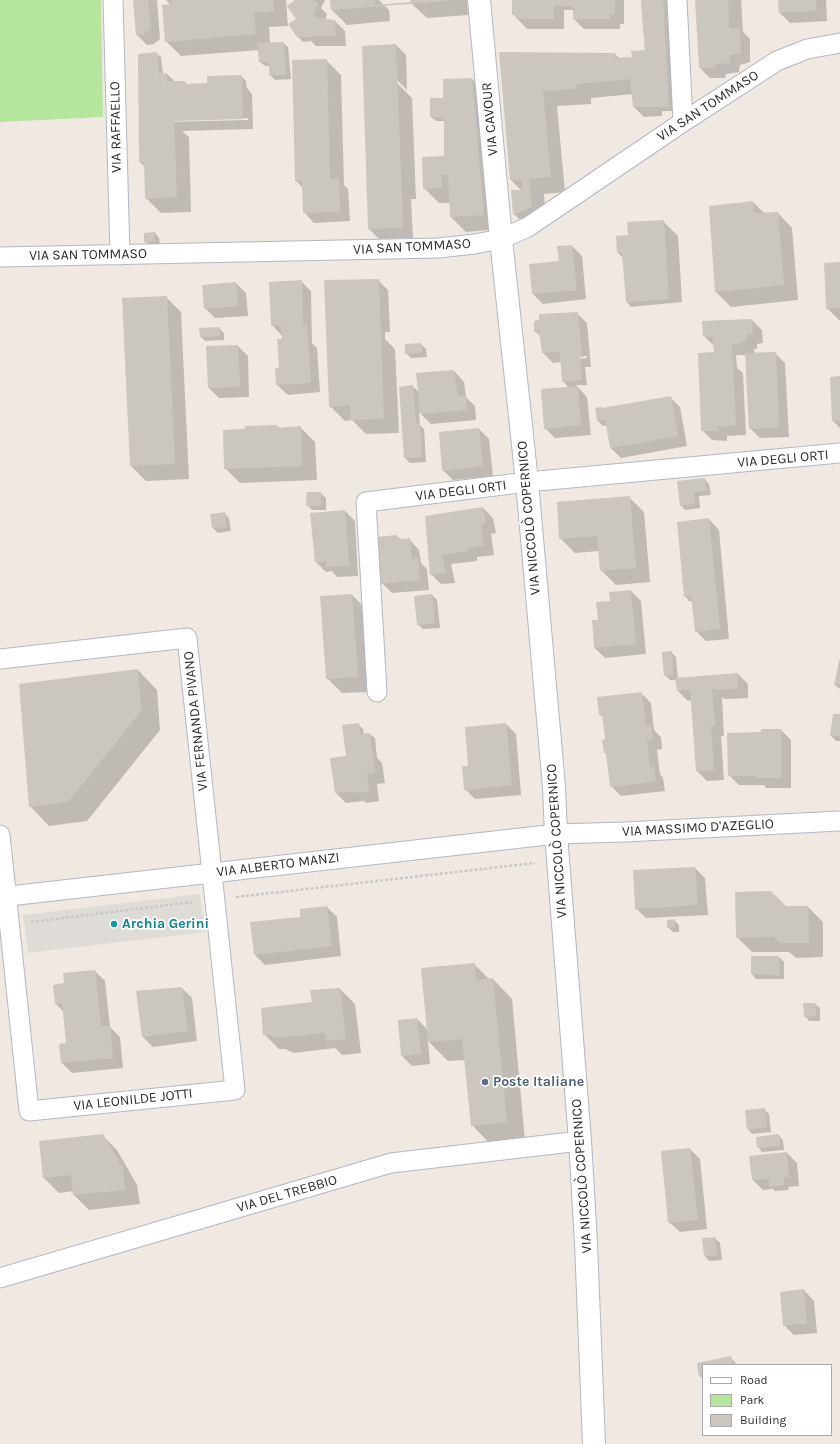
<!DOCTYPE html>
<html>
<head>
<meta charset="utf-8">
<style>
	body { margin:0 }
	#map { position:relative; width:840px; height:1444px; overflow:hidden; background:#efe9e1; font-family:Karla,sans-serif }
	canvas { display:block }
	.legend { position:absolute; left:702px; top:1364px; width:130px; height:72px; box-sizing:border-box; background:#fff; border:1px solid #ababab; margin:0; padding:5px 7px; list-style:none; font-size:12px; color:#2e2e2e }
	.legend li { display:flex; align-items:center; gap:8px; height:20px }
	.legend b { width:20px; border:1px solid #ababab }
</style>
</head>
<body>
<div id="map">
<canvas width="840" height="1444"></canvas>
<ul class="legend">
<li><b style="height:5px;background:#fff"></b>Road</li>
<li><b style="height:11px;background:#b6e59e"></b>Park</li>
<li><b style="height:11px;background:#cbc7bf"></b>Building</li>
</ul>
</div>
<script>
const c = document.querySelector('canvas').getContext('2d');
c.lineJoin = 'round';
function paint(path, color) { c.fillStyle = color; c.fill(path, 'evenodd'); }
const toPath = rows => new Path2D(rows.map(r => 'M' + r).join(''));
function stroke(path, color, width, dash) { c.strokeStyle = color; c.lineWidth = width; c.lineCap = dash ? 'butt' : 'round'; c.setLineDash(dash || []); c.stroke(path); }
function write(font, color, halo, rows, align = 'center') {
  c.font = font + ' Karla,sans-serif'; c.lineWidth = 3.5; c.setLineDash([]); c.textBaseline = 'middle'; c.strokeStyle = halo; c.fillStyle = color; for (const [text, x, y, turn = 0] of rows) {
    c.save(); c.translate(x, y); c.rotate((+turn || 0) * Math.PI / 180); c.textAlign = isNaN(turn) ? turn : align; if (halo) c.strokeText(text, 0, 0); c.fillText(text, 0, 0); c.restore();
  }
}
paint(toPath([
	[0,0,101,0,103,117,0,122]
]), '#b6e59e');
paint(toPath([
	[200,894,205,932,28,953,23,915]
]), '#dfdcd8');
paint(toPath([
	[134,0,157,0,160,39,154,44,147,45,137,35],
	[166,0,286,0,288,26,269,27,270,43,283,43,288,47,291,79,275,80,270,75,270,66,265,66,260,62,259,50,181,56,166,41,171,5],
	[295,0,325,0,321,8,327,14,325,20,335,21,345,31,346,46,316,46,311,41,303,42,298,37],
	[331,0,379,0,389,10,390,21,347,25,332,10],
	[411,0,467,0,468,15,427,18,412,4],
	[513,0,624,0,624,24,620,24,620,29,584,29,574,19,574,10,564,10,564,29,527,29,513,14],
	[641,0,672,0,673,111,662,111,662,116,644,117,634,107,633,94,591,98,591,104,557,106,565,192,544,194,546,222,529,229,514,214,522,191,511,180,500,53,615,54,620,59,633,58,645,51],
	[696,0,741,0,743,32,750,39,750,62,740,65,739,72,726,74,725,78,710,78,700,68],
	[779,0,826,0,827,21,790,23,780,13],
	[396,45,406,55,407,90,397,80,397,83,412,98,416,199,411,199,413,238,379,239,369,229],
	[156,53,161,57,163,74,167,74,175,82,185,82,188,85,210,84,241,76,246,81,247,88,252,94,253,129,182,131,189,137,191,212,161,213,146,198,145,167,140,162],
	[248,118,248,120,161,122,161,120],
	[326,60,341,75,344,185,348,189,350,221,314,223,304,212,303,188,296,181],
	[472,79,487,94,499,229,466,232,451,217,450,203,439,203,424,188,445,157,445,121,436,121,431,117,444,99],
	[753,202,764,213,778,213,792,228,798,300,731,307,716,292,710,207],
	[663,221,678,236,682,302,631,307,627,302,623,258,618,253,629,236],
	[155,233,159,238,160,246,150,246,145,241],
	[572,246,582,256,586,299,543,304,533,294,560,262],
	[840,263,840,321,827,308],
	[378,280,388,290,390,332,385,332,385,339,395,349,399,433,366,434,352,420,345,421,330,406],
	[301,281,311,291,312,343,317,348,320,392,288,395,277,385,282,336,272,325],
	[236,283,246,293,248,316,215,318,205,308],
	[166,297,181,312,189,479,146,481,131,466],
	[577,313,587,323,591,367,585,367,587,385,576,385,587,397,591,435,555,438,545,428,569,388,563,381,561,362,553,363,543,353,541,337,535,331],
	[587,356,587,358,579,359,577,357],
	[752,320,762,330,763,343,757,344,757,349,754,349,755,354,775,353,785,363,789,437,760,438,750,428,747,355,736,355,737,368,743,373,746,435,727,436,727,441,712,440,702,430,715,352,714,346,704,336],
	[219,328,224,333,224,340,205,341,200,336],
	[421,344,426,349,427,357,411,358,406,353],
	[238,346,248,356,249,397,219,398,209,388],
	[454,371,464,382,466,397,475,406,476,420,431,424,419,412,420,425,424,429,426,462,410,463,405,458,412,386,419,392],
	[840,377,840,428,833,421],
	[670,397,680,407,687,446,621,458,611,448,607,425,603,426,598,421,596,408,601,408,603,410],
	[277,426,280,428,300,427,315,442,317,480,240,483,225,468,246,430],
	[479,429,489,439,493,476,453,480,443,470,440,432],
	[704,479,709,484,711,495,699,496,700,508,685,510,681,505],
	[308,493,321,493,326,498,326,510,312,510,307,505],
	[629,497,644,512,650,582,616,585,601,570,599,551,575,553,560,538],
	[483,508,493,518,496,533,491,534,494,555,477,557,477,561,451,564,455,583,441,584,431,574,426,517],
	[345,511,355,521,358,576,337,577,332,571,326,572,316,562],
	[224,513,229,518,231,531,218,533,213,528,211,515],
	[709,519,719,530,729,639,706,641,696,631,693,601,689,601,685,596],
	[397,536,401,540,409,539,419,550,421,563,427,569,429,590,392,593,382,583],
	[631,591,641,601,646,654,605,658,595,648,593,621,599,621],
	[352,595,367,610,372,692,342,693,327,678],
	[432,595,437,600,440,628,423,629,418,625],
	[671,652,676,657,678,679,738,674,748,684,748,698,727,699,722,698,724,736,721,736,724,780,707,781,697,771,692,700,688,701,678,691,677,680,670,680,665,675],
	[840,659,840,689,835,685],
	[138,670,157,690,160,730,87,821,49,826,30,806],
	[641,693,651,703,654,730,661,737,662,749,657,750,660,774,663,778,665,791,621,796,611,786,608,756,605,753,606,740,604,718,600,715,598,698],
	[834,715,840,715,840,741,836,741,831,736],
	[358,724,363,729,364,734,370,734,375,738,377,758,382,763,385,783,377,784,379,801,366,803,364,801,346,803,336,793],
	[506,724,516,734,521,795,475,799,465,789,469,766],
	[781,730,791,740,791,788,766,788,764,785,739,785,729,775,762,733],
	[695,868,705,878,708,915,646,918,636,908],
	[327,907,337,917,341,956,265,965,255,955,300,918],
	[786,907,808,907,823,922,823,957,796,958,789,952,752,952,737,937],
	[674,920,679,925,679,932,673,932,668,927],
	[752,957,779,957,784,962,784,979,756,979,752,974],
	[474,964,490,980,493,979,512,999,525,1141,491,1145,472,1125,465,1060,448,1061,428,1041,430,1064,412,1066,402,1056,417,1019,428,1030],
	[95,971,105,981,110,1027,120,1037,123,1068,72,1073,62,1063,67,1044,64,1012,56,1004,65,984,64,974],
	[182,988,192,998,197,1041,153,1047,143,1037],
	[340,989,355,1004,361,1053,342,1055,335,1048,294,1053,285,1049,279,1049,264,1034,313,1003],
	[815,1004,820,1008,820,1021,809,1021,805,1016],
	[764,1109,769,1114,771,1132,752,1134,748,1129],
	[102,1135,117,1150,137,1185,140,1204,89,1210,74,1195,74,1191,59,1193,44,1178],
	[778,1135,783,1140,784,1150,762,1152,758,1147],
	[690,1149,700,1159,707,1229,680,1232,669,1222],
	[787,1153,797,1163,799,1186,788,1187,789,1190,775,1191,773,1189,763,1190,753,1180],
	[715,1238,720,1243,722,1260,709,1261,705,1256],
	[804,1290,814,1301,817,1333,794,1335,784,1325],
	[730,1357,735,1362,736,1365,703,1365,703,1379,700,1376,698,1364]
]), '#0003');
paint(toPath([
	[133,0,148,0,151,29,144,34,136,35],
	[171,0,273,0,274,11,254,13,256,34,165,42,162,5,171,4],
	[293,0,312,0,318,3,313,15,319,18,335,20,336,36,297,37,288,24,296,19,287,6,294,1],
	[330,0,375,0,375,5,411,2,410,0,448,0,448,1,331,10],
	[512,0,615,0,615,15,610,15,610,19,573,19,573,6,554,6,554,19,516,19,516,15,512,15],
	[641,0,663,0,669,107,633,107,630,79,576,84,576,89,543,91,551,177,529,179,532,207,513,215,511,190,522,190,522,180,510,180,499,52,615,53,615,58,632,57,631,51,645,50],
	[695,0,728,0,729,28,740,28,741,53,730,55,730,63,716,64,715,68,699,68],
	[778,0,816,0,817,11,779,13],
	[284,42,286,75,269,75,269,62,259,62,257,43],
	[396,44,403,228,368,229,362,46],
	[157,52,159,73,167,73,167,81,185,81,185,84,207,83,207,76,242,75,243,119,174,121,177,197,145,199,144,162,139,162,138,54],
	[327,59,330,179,339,178,340,212,303,213,302,181,295,181,292,60],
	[472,78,484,215,450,217,448,175,442,175,442,188,423,189,422,157,444,156,444,117,430,117,430,98,443,98,443,79],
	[753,201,754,213,778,212,784,285,715,292,709,206],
	[664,220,669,299,626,302,622,253,617,253,616,236,628,235,627,222],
	[155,232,155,241,144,242,144,233],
	[572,245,577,290,532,294,529,264,559,261,557,246],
	[840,262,840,308,826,309,824,263],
	[379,279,384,419,350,420,350,405,329,407,324,280],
	[302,280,303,325,307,324,311,383,276,385,275,368,279,368,277,339,282,339,281,325,271,326,269,282],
	[236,282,238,306,204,309,202,285],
	[167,296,175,464,130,466,122,298],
	[578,312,582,358,580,357,582,380,562,382,560,352,542,353,539,331,534,332,534,321,539,320,539,314],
	[752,319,753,333,747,334,747,339,745,339,745,342,739,343,739,345,732,345,736,425,718,427,718,431,701,431,698,353,714,352,712,337,703,336,702,321],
	[220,327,220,336,200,337,199,328],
	[421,343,422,353,405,354,405,344],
	[238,345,240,387,208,388,206,346],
	[776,352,779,427,749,429,745,353],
	[454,370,458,396,466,395,467,410,420,414,416,373],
	[840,376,840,421,832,421,830,377],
	[413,385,416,424,420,423,422,457,404,458,399,387],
	[578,386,581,425,544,429,541,389],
	[671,396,678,436,610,448,605,420,597,421,595,408,601,407,602,410,602,408],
	[277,425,278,428,301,426,302,466,224,469,223,430,245,429,245,426],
	[479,428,483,466,442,471,439,432],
	[705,478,707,491,694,492,695,504,680,506,677,481],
	[307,492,321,492,321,506,306,506],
	[630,496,636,568,600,571,597,536,559,539,557,502],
	[483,507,486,523,481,524,484,545,467,548,468,551,442,555,446,573,430,575,425,516],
	[345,510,349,566,326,567,326,561,315,562,310,513],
	[225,512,226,527,212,528,210,514],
	[709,518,720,629,695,632,691,596,684,597,677,522],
	[397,535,398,539,410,538,412,559,418,558,420,580,381,584,376,537],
	[631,590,636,644,594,648,592,620,598,620,596,602,610,601,609,592],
	[352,594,358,677,326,679,320,596],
	[432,594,435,623,417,625,414,596],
	[672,651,673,675,664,676,662,652],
	[839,657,840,685,834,685,838,666],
	[138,669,141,711,68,802,29,807,19,684],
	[738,673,738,689,716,690,712,688,715,726,711,726,714,770,696,771,690,690,677,691,675,678],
	[642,692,646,726,651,725,653,739,647,740,650,768,654,767,656,781,610,787,606,753,604,753,602,740,605,739,602,714,599,715,597,697],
	[833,714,840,714,840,736,830,736],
	[359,723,360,734,370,733,375,773,367,774,369,791,355,793,355,791,335,793,330,758,346,756,342,725],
	[506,723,512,785,464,790,462,766,468,766,465,727],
	[761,729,781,729,782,778,755,778,755,776,728,776,727,733,761,732],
	[695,867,698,905,635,909,633,870],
	[771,891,786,906,808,906,809,943,780,943,774,937,736,938,735,892],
	[327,906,332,946,254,955,250,922,300,917,300,909],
	[675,919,675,927,667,928,667,920],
	[751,956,779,956,780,975,751,974],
	[475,963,476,980,493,978,507,1122,471,1126,462,1039,428,1042,421,968],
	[95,970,101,1026,110,1026,113,1058,61,1063,59,1044,66,1043,62,1003,55,1004,53,985,64,983,63,973],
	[182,987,188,1031,142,1037,136,991],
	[340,988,346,1039,326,1041,325,1033,278,1038,269,1035,263,1035,261,1008,312,1002,310,990],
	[803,1003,815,1003,816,1016,804,1017],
	[417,1018,421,1054,401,1056,398,1020],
	[765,1108,767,1127,747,1130,745,1110],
	[103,1134,123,1169,125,1190,73,1195,71,1175,43,1178,39,1141],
	[779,1134,780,1146,757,1148,756,1137],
	[690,1148,698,1220,668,1223,661,1151],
	[787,1152,789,1177,784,1177,784,1185,769,1187,769,1179,752,1180,749,1156],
	[715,1237,717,1255,704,1256,702,1238],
	[804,1289,807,1323,783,1326,780,1292],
	[731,1356,733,1365,703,1365,703,1376,699,1377,697,1363]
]), '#cbc7bf');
const street = toPath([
	[113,0,120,255],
	[677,0,683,122],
	[0,257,438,248,475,244,501,239,528,227,683,122,777,61,807,49,840,43],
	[0,659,187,638,235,1090,29,1111,0,835],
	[377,692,366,502,527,482,840,453],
	[0,897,556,834,625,832,840,821],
	[0,1278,391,1163,580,1141]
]);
const secondary = toPath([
	[479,0,501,239,527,482,554,787,556,834,580,1141,586,1243,594,1444]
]);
stroke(street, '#b4b7c1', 21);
stroke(secondary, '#b4b7c1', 24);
stroke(toPath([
	[236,897,535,863],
	[31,922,193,902]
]), '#c9c9c9', 2.5, [3, 2]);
stroke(street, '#fff', 19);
stroke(secondary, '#fff', 22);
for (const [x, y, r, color] of [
	[114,924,4,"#0f9aa8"],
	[485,1082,4,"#5c6f8a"]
]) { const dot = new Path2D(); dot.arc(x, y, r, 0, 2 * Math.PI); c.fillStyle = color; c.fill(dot); stroke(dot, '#fff', 1.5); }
write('14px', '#2e2e2e', '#fff', [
	["VIA SAN TOMMASO",708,106,-33],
	["VIA CAVOUR",490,119,-95],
	["VIA RAFFAELLO",116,127,-91],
	["VIA SAN TOMMASO",412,247,-3],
	["VIA SAN TOMMASO",88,255,-1],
	["VIA DEGLI ORTI",783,459,-5],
	["VIA DEGLI ORTI",461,491,-7],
	["VIA NICCOLÒ COPERNICO",529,518,-95],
	["VIA FERNANDA PIVANO",196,721,-96],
	["VIA MASSIMO D'AZEGLIO",698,828,-3],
	["VIA NICCOLÒ COPERNICO",557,841,-94],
	["VIA ALBERTO MANZI",278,865,-7],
	["VIA LEONILDE JOTTI",133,1100,-6],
	["VIA NICCOLÒ COPERNICO",582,1176,-94],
	["VIA DEL TREBBIO",287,1194,-16]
]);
write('bold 14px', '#0d838f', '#fff', [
	["Archia Gerini",122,924]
], 'left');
write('bold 14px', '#4e5e75', '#fff', [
	["Poste Italiane",493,1082]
], 'left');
</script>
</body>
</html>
